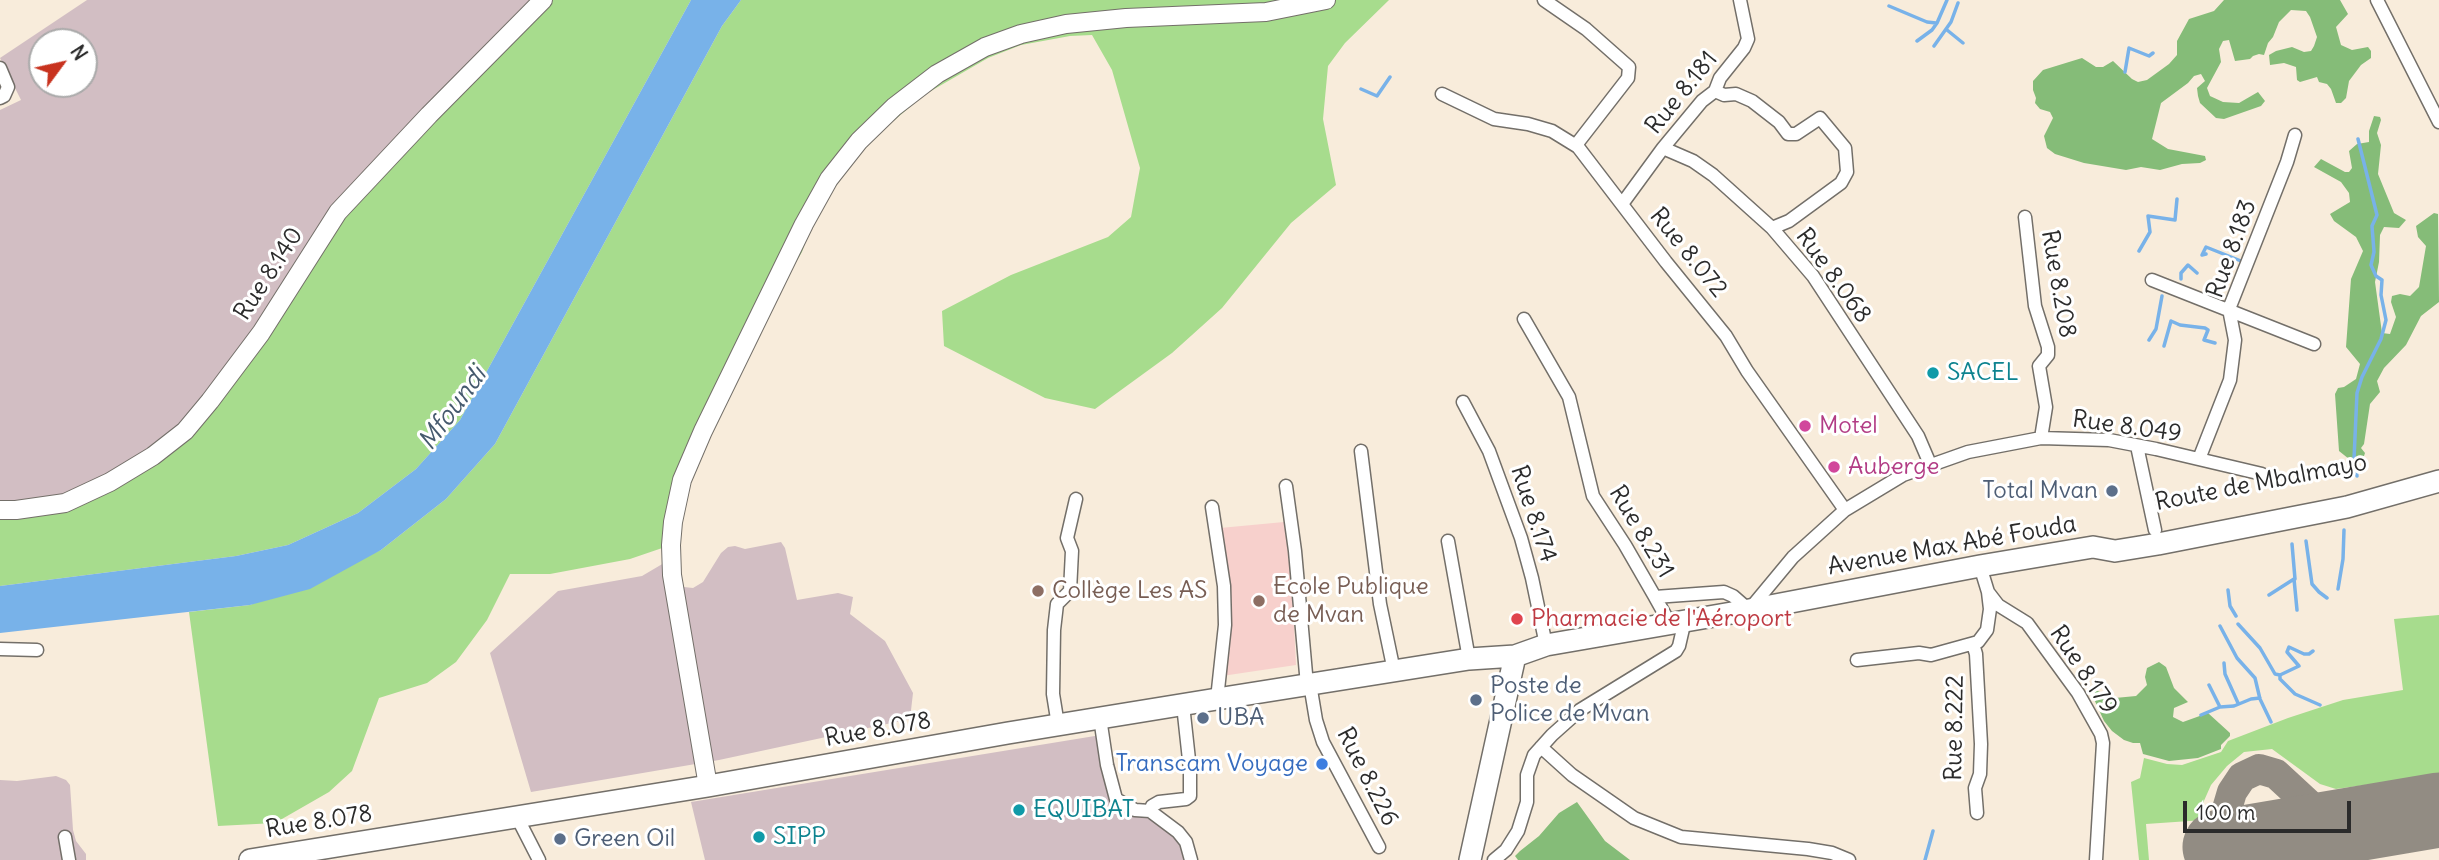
<!DOCTYPE html>
<html>
<head>
<meta charset="utf-8">
<style>
	body { margin:0 }
	#map { position:relative; width:2439px; height:860px; overflow:hidden; background:#f8ecdb; font-family:Delius,sans-serif }
	canvas { display:block }
	.north { position:absolute; left:28px; top:28px; width:70px; height:70px; box-sizing:border-box; background:#fff; border:2px solid #aaa; border-radius:50%; rotate:57deg; font-size:19px; font-weight:700; line-height:28px; text-align:center; color:#2b2b2b }
	.north::after { content:''; display:block; margin:auto; width:24px; height:32px; background:#c8321e; clip-path:polygon(50% 0,100% 100%,50% 72%,0 100%) }
	.scale { position:absolute; left:2183px; top:801px; width:168px; height:32px; box-sizing:border-box; border:4px solid #2b2b2b; border-top:0; padding-left:9px; font-size:21px; line-height:24px; white-space:nowrap; color:#2b2b2b; -webkit-text-stroke:5px #fff; paint-order:stroke }
</style>
</head>
<body>
<div id="map">
<canvas width="2439" height="860"></canvas>
<div class="north">N</div>
<div class="scale">100 m</div>
</div>
<script>
const c = document.querySelector('canvas').getContext('2d');
c.lineJoin = 'round';
function paint(path, color) { c.fillStyle = color; c.fill(path, 'evenodd'); }
const toPath = rows => new Path2D(rows.map(r => 'M' + r).join(''));
function stroke(path, color, width, dash) { c.strokeStyle = color; c.lineWidth = width; c.lineCap = dash ? 'butt' : 'round'; c.setLineDash(dash || []); c.stroke(path); }
function write(font, color, halo, rows, align = 'center') {
  c.font = font + ' Delius,sans-serif'; c.lineWidth = 6; c.setLineDash([]); c.textBaseline = 'middle'; c.strokeStyle = halo; c.fillStyle = color; for (const [text, x, y, turn = 0] of rows) {
    c.save(); c.translate(x, y); c.rotate((+turn || 0) * Math.PI / 180); c.textAlign = isNaN(turn) ? turn : align; if (halo) c.strokeText(text, 0, 0); c.fillText(text, 0, 0); c.restore();
  }
}
paint(toPath([
	[1284,522,1292,586,1296,665,1222,676,1220,528]
]), '#f7d0cc');
paint(toPath([
	[87,0,543,0,185,431,65,503,0,510,0,110,21,100,0,58],
	[42,42,84,42,84,84,42,84],
	[781,542,785,548,797,600,838,593,853,597,850,614,885,641,913,693,910,719,719,760,531,792,490,653,558,591,642,576,664,563,684,587,693,588,703,582,721,553,728,547,735,546,745,549],
	[1107,734,1123,799,1189,841,1197,860,705,860,691,802],
	[56,776,66,780,70,785,73,830,76,841,86,854,86,860,0,860,0,780,17,781]
]), '#d2bec3');
paint(toPath([
	[543,0,691,0,460,420,416,469,358,513,288,545,236,556,0,586,0,510,65,503,185,431,338,212],
	[741,0,1389,0,1345,43,1328,66,1323,119,1336,185,1291,223,1222,308,1172,353,1095,409,1045,398,944,346,942,311,1011,275,1108,237,1131,217,1140,168,1112,70,1092,35,1070,36,1021,45,988,58,924,95,865,145,814,217,802,252,745,348,703,431,671,545,630,559,550,574,510,574,487,620,456,662,427,683,379,698,352,771,329,792,275,823,218,826,189,612,250,605,381,550,446,499,495,444,722,26],
	[2439,615,2439,775,2336,789,2320,784,2272,749,2244,752,2227,766,2211,785,2203,803,2204,820,2146,824,2149,860,2139,860,2131,782,2140,778,2144,758,2167,764,2182,765,2221,752,2228,741,2288,718,2343,700,2403,690,2394,619]
]), '#a7dc8d');
paint(toPath([
	[2224,0,2340,0,2348,14,2336,27,2341,45,2352,50,2368,47,2371,51,2371,58,2361,65,2349,81,2346,98,2341,103,2336,103,2331,89,2327,84,2319,82,2317,77,2300,82,2297,80,2296,67,2284,63,2270,65,2269,55,2276,51,2292,47,2304,52,2311,51,2314,46,2317,37,2310,17,2306,11,2291,10,2279,22,2273,37,2268,43,2264,55,2259,54,2253,56,2250,59,2235,61,2229,40,2223,41,2219,49,2221,62,2207,88,2210,96,2223,102,2239,103,2258,92,2265,101,2261,106,2224,119,2216,118,2200,103,2198,96,2197,88,2205,81,2201,74,2194,76,2188,83,2161,103,2152,139,2168,149,2205,156,2206,160,2200,163,2182,164,2160,170,2141,167,2126,170,2084,163,2055,154,2047,148,2044,136,2053,118,2050,112,2040,109,2035,103,2036,98,2033,90,2033,81,2043,70,2082,58,2096,67,2103,67,2113,61,2132,79,2138,82,2147,80,2169,64,2177,55,2177,41,2189,19,2214,11],
	[2374,116,2380,117,2381,120,2377,133,2381,145,2378,174,2394,213,2406,220,2399,228,2384,227,2380,235,2379,262,2375,282,2382,333,2390,334,2396,317,2391,302,2392,296,2400,294,2410,296,2419,287,2426,246,2418,237,2416,226,2434,213,2438,214,2439,302,2421,316,2406,345,2384,368,2377,381,2380,392,2370,404,2364,444,2361,448,2365,453,2364,456,2349,459,2339,451,2335,394,2338,388,2344,387,2356,379,2360,364,2346,347,2351,279,2363,251,2356,237,2334,221,2330,214,2350,202,2349,193,2341,182,2314,167,2321,159,2345,172,2349,172,2352,168,2349,151,2357,144,2369,142,2369,131],
	[2159,662,2166,667,2174,688,2188,702,2174,708,2173,717,2183,722,2208,713,2230,733,2230,736,2221,745,2221,749,2198,758,2169,761,2143,754,2140,743,2133,743,2124,740,2112,731,2104,721,2094,699,2095,690,2115,698,2136,696,2147,685,2145,677,2147,668],
	[1577,802,1605,841,1630,860,1518,860,1515,856,1520,851,1539,836,1559,813]
]), '#85bc78');
paint(toPath([
	[691,0,741,0,722,26,495,444,446,499,381,550,310,589,250,605,0,633,0,586,236,556,288,545,358,513,416,469,460,420]
]), '#78b2e9');
stroke(toPath([
	[1889,6,1927,22,1936,23],
	[1947,30,1963,43],
	[1917,41,1932,30,1937,23,1947,0],
	[1934,46,1951,22,1958,3],
	[2125,72,2129,48,2149,56,2153,53],
	[1361,89,1377,96,1390,77],
	[2139,251,2150,232,2148,216,2175,220,2177,199],
	[2206,254,2202,255,2206,247,2241,261],
	[2181,279,2181,273,2188,265,2197,273],
	[2149,340,2156,329,2162,296],
	[2164,346,2171,321,2180,325,2205,328,2208,330,2204,340,2215,343],
	[2357,476,2354,459,2357,393,2362,377,2381,339,2386,320,2381,295,2382,280,2376,276,2371,265,2374,252,2372,226,2377,215,2358,139],
	[2306,541,2312,584,2319,592,2327,598],
	[2292,544,2295,579],
	[2338,589,2343,559,2344,530],
	[2228,590,2230,606,2236,616],
	[2269,595,2294,579,2297,610],
	[2238,624,2260,648,2275,674,2280,675,2280,679,2295,694,2320,705],
	[2220,626,2237,658,2255,678,2260,699,2271,722],
	[2224,663,2225,674,2238,703],
	[2280,675,2299,666,2287,652,2289,647,2304,654,2309,654,2313,651],
	[2209,685,2220,707],
	[2201,715,2220,707,2234,706,2251,699,2260,698],
	[1925,860,1933,831]
]), '#78b2e9', 3.5);
stroke(toPath([
	[2316,831,2290,850,2269,855,2246,848,2232,828,2227,809,2232,792,2242,777,2259,769,2276,774,2315,810,2346,821,2372,821]
]), '#928c83', 30);
stroke(toPath([
	[2220,847,2439,810]
]), '#928c83', 75);
const street = toPath([
	[1544,0,1586,29,1629,67,1628,78,1576,145],
	[2377,0,2439,122],
	[0,68,8,87,4,96,0,98],
	[1715,91,1724,95,1736,94,1752,101,1779,122,1788,134,1796,134,1820,118,1845,148,1847,172,1841,183,1789,221,1772,228],
	[1442,94,1494,119,1528,124,1552,131,1578,147,1666,262,1726,336,1747,371,1845,510],
	[1663,148,1693,161,1713,175,1772,228,1813,276,1918,436,1930,464],
	[1622,204,1663,148,1702,101,1715,91,1720,78,1744,48,1748,39,1740,0],
	[2025,217,2035,306,2048,347,2048,355,2039,366,2046,407,2041,438],
	[2152,280,2314,344],
	[1524,319,1569,397,1593,496,1625,545,1655,597,1724,592,1733,596,1749,610,1793,557,1845,510,1903,475,1968,452,2041,438,2109,440,2156,449,2262,474],
	[1463,402,1489,451,1521,538,1532,578,1546,645],
	[2137,446,2155,530],
	[1361,451,1380,604,1394,671],
	[2199,459,2230,380,2235,340,2229,309,2287,162,2295,135],
	[1286,486,1295,551,1307,685],
	[1212,507,1224,586,1225,625,1217,699],
	[1448,541,1469,659],
	[1980,566,1988,592,1998,605,2027,623,2078,693,2101,734,2103,743,2096,860],
	[1655,597,1669,622],
	[1973,644,1976,654,1981,744,1980,774,1975,788,1977,813],
	[0,649,37,650],
	[1857,660,1919,653,1931,655,1978,642,1987,630,1990,609,1988,592],
	[1310,684,1316,720,1323,742,1379,847],
	[1100,718,1107,765,1116,799,1135,810,1150,811,1178,832,1186,842,1191,860],
	[1058,725,1053,694,1054,630,1057,604,1070,591,1072,551,1067,538,1076,499],
	[1541,747,1572,775,1634,818,1681,837,1808,849,1832,853,1849,860],
	[1150,811,1152,806,1159,802,1186,799,1190,796,1190,769,1183,705],
	[517,817,539,860],
	[65,837,69,860],
	[1494,860,1506,850,1518,831,1527,802,1527,775,1534,755,1552,735,1580,710,1676,651,1679,646,1685,620]
]);
const secondary = toPath([
	[0,510,16,510,65,503,110,482,153,456,185,431,210,401,261,333,338,212,429,115,543,0],
	[708,786,672,575,671,545,673,522,682,480,703,431,804,224,829,179,859,141,894,107,937,74,985,47,1021,34,1066,24,1126,18,1266,12,1326,0]
]);
const highway = toPath([
	[250,860,708,786,1008,733,1217,699,1469,659,1515,656,1546,645,1749,610,1980,566,2093,547,2115,551,2158,544,2347,507,2439,481],
	[1470,860,1515,656]
]);
stroke(street, '#736f69', 15);
stroke(secondary, '#736f69', 20);
stroke(highway, '#736f69', 24);
stroke(street, '#fff', 12);
stroke(secondary, '#fff', 18);
stroke(highway, '#fff', 21);
for (const [x, y, r, color] of [
	[1933,373,7,"#0f9aa8"],
	[1805,426,7,"#d1479c"],
	[1834,467,7,"#d1479c"],
	[2112,491,7,"#5c6f8a"],
	[1038,591,7,"#8d6e63"],
	[1259,601,7,"#8d6e63"],
	[1517,619,7,"#e0444e"],
	[1476,700,7,"#5c6f8a"],
	[1203,718,7,"#5c6f8a"],
	[1322,764,7,"#3f7fe0"],
	[1019,810,7,"#0f9aa8"],
	[759,837,7,"#0f9aa8"],
	[560,839,7,"#5c6f8a"]
]) { const dot = new Path2D(); dot.arc(x, y, r, 0, 2 * Math.PI); c.fillStyle = color; c.fill(dot); stroke(dot, '#fff', 2.5); }
write('24px', '#2b2b2b', '#fff', [
	["Rue 8.181",1682,93,-51],
	["Rue 8.183",2232,249,-70],
	["Rue 8.072",1688,253,51],
	["Rue 8.140",269,274,-57],
	["Rue 8.068",1833,276,54],
	["Rue 8.208",2058,284,80],
	["Rue 8.049",2127,427,8],
	["Route de Mbalmayo",2261,483,-11],
	["Rue 8.174",1533,514,72],
	["Rue 8.231",1641,532,59],
	["Avenue Max Abé Fouda",1952,546,-10],
	["Rue 8.179",2083,670,56],
	["Rue 8.222",1955,728,-89],
	["Rue 8.078",878,730,-10],
	["Rue 8.226",1367,777,63],
	["Rue 8.078",319,822,-9]
]);
write('24px', '#0d838f', '#fff', [
	["SACEL",1947,373],
	["EQUIBAT",1033,810],
	["SIPP",773,837]
], 'left');
write('24px', '#b23c85', '#fff', [
	["Motel",1819,426],
	["Auberge",1848,467]
], 'left');
write('24px', '#4e5e75', '#fff', [
	["Total Mvan",2098,491,"right"],
	["Poste de",1490,686],
	["Police de Mvan",1490,714],
	["UBA",1217,718],
	["Green Oil",574,839]
], 'left');
write('24px', '#785e54', '#fff', [
	["Ecole Publique",1273,587],
	["de Mvan",1273,615],
	["Collège Les AS",1052,591]
], 'left');
write('24px', '#be3a42', '#fff', [
	["Pharmacie de l'Aéroport",1531,619]
], 'left');
write('24px', '#366cbe', '#fff', [
	["Transcam Voyage",1308,764]
], 'right');
write('italic 26px', '#465a6e', '#fff', [
	["Mfoundi",453,409,-54]
]);
</script>
</body>
</html>
